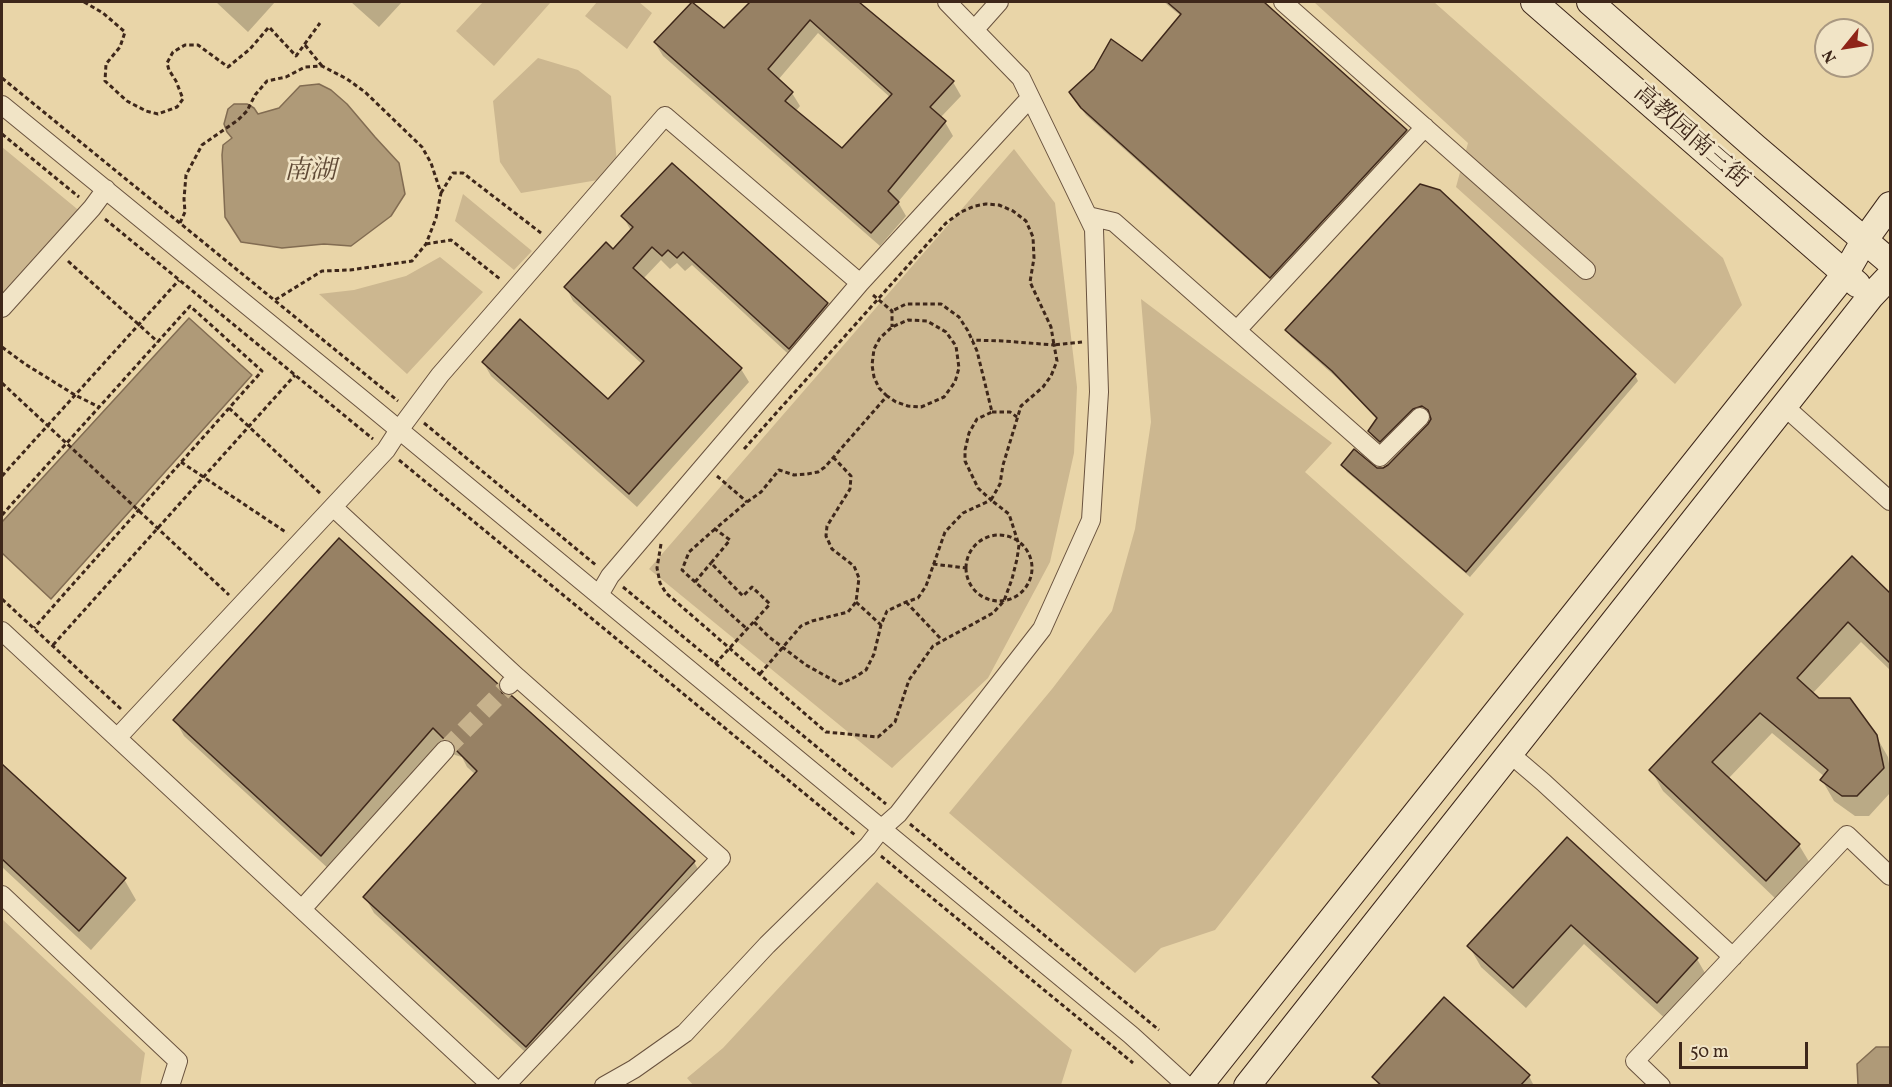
<!DOCTYPE html>
<html>
<head>
<meta charset="utf-8">
<style>
	body { margin:0 }
	#map { position:relative; width:1892px; height:1087px; overflow:hidden; background:#e9d5a8; font-family:Vollkorn,serif }
	canvas { display:block }
	.frame { position:absolute; inset:0; border:3px solid #3e271a; pointer-events:none }
	.north { position:absolute; left:1814px; top:18px; width:60px; height:60px; box-sizing:border-box; background:#f1e4c6; border:2px solid #a99881; border-radius:50%; rotate:240deg; font-size:16px; font-weight:700; line-height:24px; text-align:center; color:#3e271a }
	.north::after { content:''; display:block; margin:auto; width:21px; height:27px; background:#8f2418; clip-path:polygon(50% 0,100% 100%,50% 72%,0 100%) }
	.scale { position:absolute; left:1679px; top:1042px; width:129px; height:27px; box-sizing:border-box; border:3px solid #3e271a; border-top:0; padding-left:8px; font-size:18px; line-height:21px; white-space:nowrap; color:#3e271a; -webkit-text-stroke:4px #f1e4c6; paint-order:stroke }
</style>
</head>
<body>
<div id="map">
<canvas width="1892" height="1087"></canvas>
<div class="frame"></div>
<div class="north">N</div>
<div class="scale">50 m</div>
</div>
<script>
const c = document.querySelector('canvas').getContext('2d');
c.lineJoin = 'round';
function paint(path, color) { c.fillStyle = color; c.fill(path, 'evenodd'); }
const toPath = rows => new Path2D(rows.map(r => 'M' + r).join(''));
function stroke(path, color, width, dash) { c.strokeStyle = color; c.lineWidth = width; c.lineCap = dash ? 'butt' : 'round'; c.setLineDash(dash || []); c.stroke(path); }
function write(font, color, halo, rows, align = 'center') {
  c.font = font + ' Vollkorn,"Noto Serif SC",serif'; c.lineWidth = 5; c.setLineDash([]); c.textBaseline = 'middle'; c.strokeStyle = halo; c.fillStyle = color; for (const [text, x, y, turn = 0] of rows) {
    c.save(); c.translate(x, y); c.rotate((+turn || 0) * Math.PI / 180); c.textAlign = isNaN(turn) ? turn : align; if (halo) c.strokeText(text, 0, 0); c.fillText(text, 0, 0); c.restore();
  }
}
paint(toPath([
	[483,2,551,2,494,66,456,31],
	[597,2,639,2,652,13,627,49,585,16],
	[1314,2,1434,2,1723,258,1742,305,1675,384,1456,187,1468,143],
	[538,58,578,70,611,96,617,163,598,180,521,193,500,162,493,101],
	[2,147,82,213,2,301],
	[1014,149,1055,203,1077,387,1074,453,1050,562,988,678,892,768,649,569],
	[463,194,532,251,514,270,455,221],
	[440,257,483,292,407,374,319,294,354,290,406,276],
	[1141,299,1332,443,1305,472,1464,614,1215,930,1161,948,1135,973,949,813,1052,689,1112,611,1135,529,1151,422],
	[877,882,1072,1050,1061,1085,694,1086,687,1078,723,1048],
	[2,919,145,1053,140,1085,10,1086,2,1081]
]), '#ccb790');
const water = toPath([
	[319,84,331,90,347,104,375,137,399,163,405,194,391,216,351,246,324,244,282,248,241,242,225,217,222,155,223,145,232,138,227,132,224,124,228,109,234,104,247,104,254,108,258,114,279,108,300,86,319,84],
	[189,318,252,375,51,599,2,553,2,522,189,318],
	[1876,1047,1890,1047,1890,1085,1858,1085,1857,1064,1876,1047]
]);
paint(water, '#af9a78');
stroke(water, '#826c52', 1.5);
paint(toPath([
	[216,2,275,2,248,32],
	[351,2,402,2,379,27],
	[753,2,856,2,953,82,961,96,940,118,945,122,953,136,898,202,906,216,880,246,663,56,655,43,725,30],
	[818,33,891,98,842,151,795,112,800,106,792,93,778,80],
	[1164,2,1262,2,1405,131,1409,138,1274,283,1086,115,1074,98,1143,63,1181,16],
	[623,216,827,304,835,318,797,362,692,265,685,271,677,263,670,269,661,260,643,279,741,369,749,382,637,507,491,376,483,362,608,401,642,364,573,301,566,287,613,251,631,231],
	[1287,330,1635,375,1638,381,1470,577,1347,472,1343,465,1376,469,1383,469,1388,467,1430,425,1432,415,1427,412,1384,447,1373,438,1369,431,1378,420,1337,378,1291,337],
	[1852,558,1890,595,1890,670,1861,642,1812,694,1876,736,1888,757,1890,770,1890,793,1869,816,1855,816,1834,801,1822,780,1825,777,1772,733,1728,779,1799,845,1811,865,1778,901,1663,791,1651,770],
	[503,695,694,862,703,878,536,1062,374,913,365,897,476,775,467,767,462,757,455,755,442,743,331,871,184,736,175,720],
	[2,766,124,879,136,900,91,950,2,867],
	[1567,839,1697,959,1709,980,1670,1023,1584,944,1526,1008,1481,967,1469,946],
	[1529,1076,1534,1086,1379,1086,1374,1077]
]), '#0003');
const building = toPath([
	[692,2,724,28,750,2,859,2,954,81,930,107,946,121,888,191,899,202,871,233,654,42,692,2],
	[810,20,892,94,842,148,785,101,793,92,768,69,810,20],
	[1167,2,1264,2,1407,130,1270,278,1081,108,1069,92,1094,69,1111,39,1142,61,1181,14,1167,2],
	[672,163,828,303,789,349,683,252,677,258,668,250,662,256,652,247,633,268,742,368,629,494,482,362,520,319,608,399,644,361,564,287,606,242,613,249,633,227,621,216,672,163],
	[1420,184,1440,190,1636,374,1466,572,1341,465,1354,449,1377,468,1383,468,1388,465,1428,424,1431,419,1428,410,1422,406,1413,409,1380,442,1368,431,1377,418,1332,371,1285,330,1420,184],
	[339,538,498,684,502,693,512,696,530,712,695,861,526,1047,363,897,477,771,456,750,453,742,444,739,433,728,321,856,173,720,339,538],
	[1852,556,1890,593,1890,663,1848,622,1797,678,1819,698,1850,698,1877,735,1884,768,1857,796,1842,796,1820,780,1828,770,1760,713,1712,762,1800,844,1766,881,1649,770,1852,556],
	[2,764,126,878,79,931,2,859,2,764],
	[1567,837,1698,958,1657,1003,1571,925,1513,988,1467,946,1567,837],
	[1444,997,1530,1075,1520,1086,1382,1086,1372,1077,1444,997]
]);
paint(building, '#978164');
stroke(building, '#3e271a', 1.5);
stroke(toPath([
	[445,750,509,685]
]), '#c7b28c', 18, [18, 9]);
const street = toPath([
	[1283,2,1586,270],
	[975,29,999,2],
	[2,105,363,400,1131,1035,1187,1086],
	[1088,216,1114,222,1380,457,1420,417],
	[2,308,92,208,106,189],
	[1237,330,1425,127],
	[1785,407,1890,501],
	[333,507,517,677],
	[599,595,610,576,860,283,1030,98],
	[2,631,492,1086],
	[117,738,386,450,399,430,440,375,665,116,860,283],
	[1509,753,1543,782,1733,957],
	[2,895,178,1061,170,1086],
	[302,909,445,750],
	[505,1086,721,858,517,677,509,685],
	[604,1086,634,1069,685,1033,767,945,868,846,881,829,898,814,1042,629,1091,520,1099,392,1094,229,1021,78,947,2],
	[1661,1086,1635,1061,1847,835,1890,876]
]);
const secondary = toPath([
	[1534,2,1857,284],
	[1590,2,1755,147,1890,262],
	[1199,1086,1845,274,1864,241,1890,205],
	[1247,1086,1871,296,1890,276]
]);
stroke(street, '#69523e', 20);
stroke(secondary, '#3e271a', 28);
stroke(toPath([
	[84,2,103,13,125,32,120,47,106,64,105,81,127,101,146,111,158,114,177,107,183,99,176,81,169,70,167,63,173,52,185,45,198,45,228,67,250,49,269,27,296,56,320,23],
	[305,45,322,66],
	[2,78,398,401],
	[2,134,79,197],
	[441,193,453,173,463,173,541,233],
	[105,219,373,439],
	[180,223,185,212,184,199,186,175,202,145,238,120,247,111,255,95,267,81,286,77,305,67,322,66,347,79,365,92,422,147,431,163,441,193,436,218,426,244,412,261,350,270,322,271,275,300],
	[426,244,451,240,500,279],
	[68,261,158,342],
	[873,295,892,311,892,327],
	[2,347,25,364,75,395,99,407],
	[2,383,229,595],
	[229,408,322,495],
	[992,412,1010,412,1017,417],
	[424,423,597,566],
	[744,449,946,223,961,212,975,206,986,204,999,205,1013,211,1026,221,1033,237,1034,258,1030,282,1051,327,1054,345,1082,342],
	[399,460,855,835],
	[181,462,287,533],
	[2,476,179,280],
	[717,476,747,502],
	[2,515,190,306,262,371,34,628],
	[715,529,689,552,682,570,747,629],
	'966 568a33 33 0 1 1 66 0a33 33 0 1 1-66 0Z',
	[661,544,657,568,660,583,666,593,826,732,878,737,895,722,909,680,933,646,993,613,1004,601,1012,579,1017,559,1019,545,1009,514,991,500,1000,484,1003,465,1021,406,1043,387,1051,376,1057,361,1054,345,1003,341,972,340],
	[933,564,966,568],
	[695,582,711,563],
	[623,587,886,804],
	[2,599,122,710],
	[856,602,881,625],
	[906,602,942,640],
	[754,622,769,637,806,665,840,684,855,677,866,670,874,654,881,625,887,611,906,602,918,598,926,586,945,532,963,513,991,500,978,488,965,461,965,450,969,433,977,419,992,412,977,351,968,331,959,317,941,304,906,304,892,311],
	[53,645,295,375],
	[715,664,770,604,752,587,743,596,711,563,730,540,715,529,747,502,761,492,779,470,794,475,807,474,818,472,825,467,887,396,896,402,908,406,921,407,944,397,955,382,959,368,956,346,946,332,927,321,908,320,892,327,880,338,874,349,872,365,874,377,879,388,887,396],
	[760,674,801,626,812,621,848,612,856,602,859,578,854,566,832,549,826,536,827,526,850,489,851,476,833,457],
	[910,824,1159,1030],
	[881,856,1133,1063]
]), '#3e271a', 3, [4.5, 3]);
stroke(street, '#f1e4c6', 18);
stroke(secondary, '#f1e4c6', 26);
write('24px', '#3e271a', '#f1e4c6', [
	["高教园南三街",1690,138,41]
]);
write('italic 26px', '#604a36', '#f1e4c6', [
	["南湖",310,173]
]);
</script>
</body>
</html>
